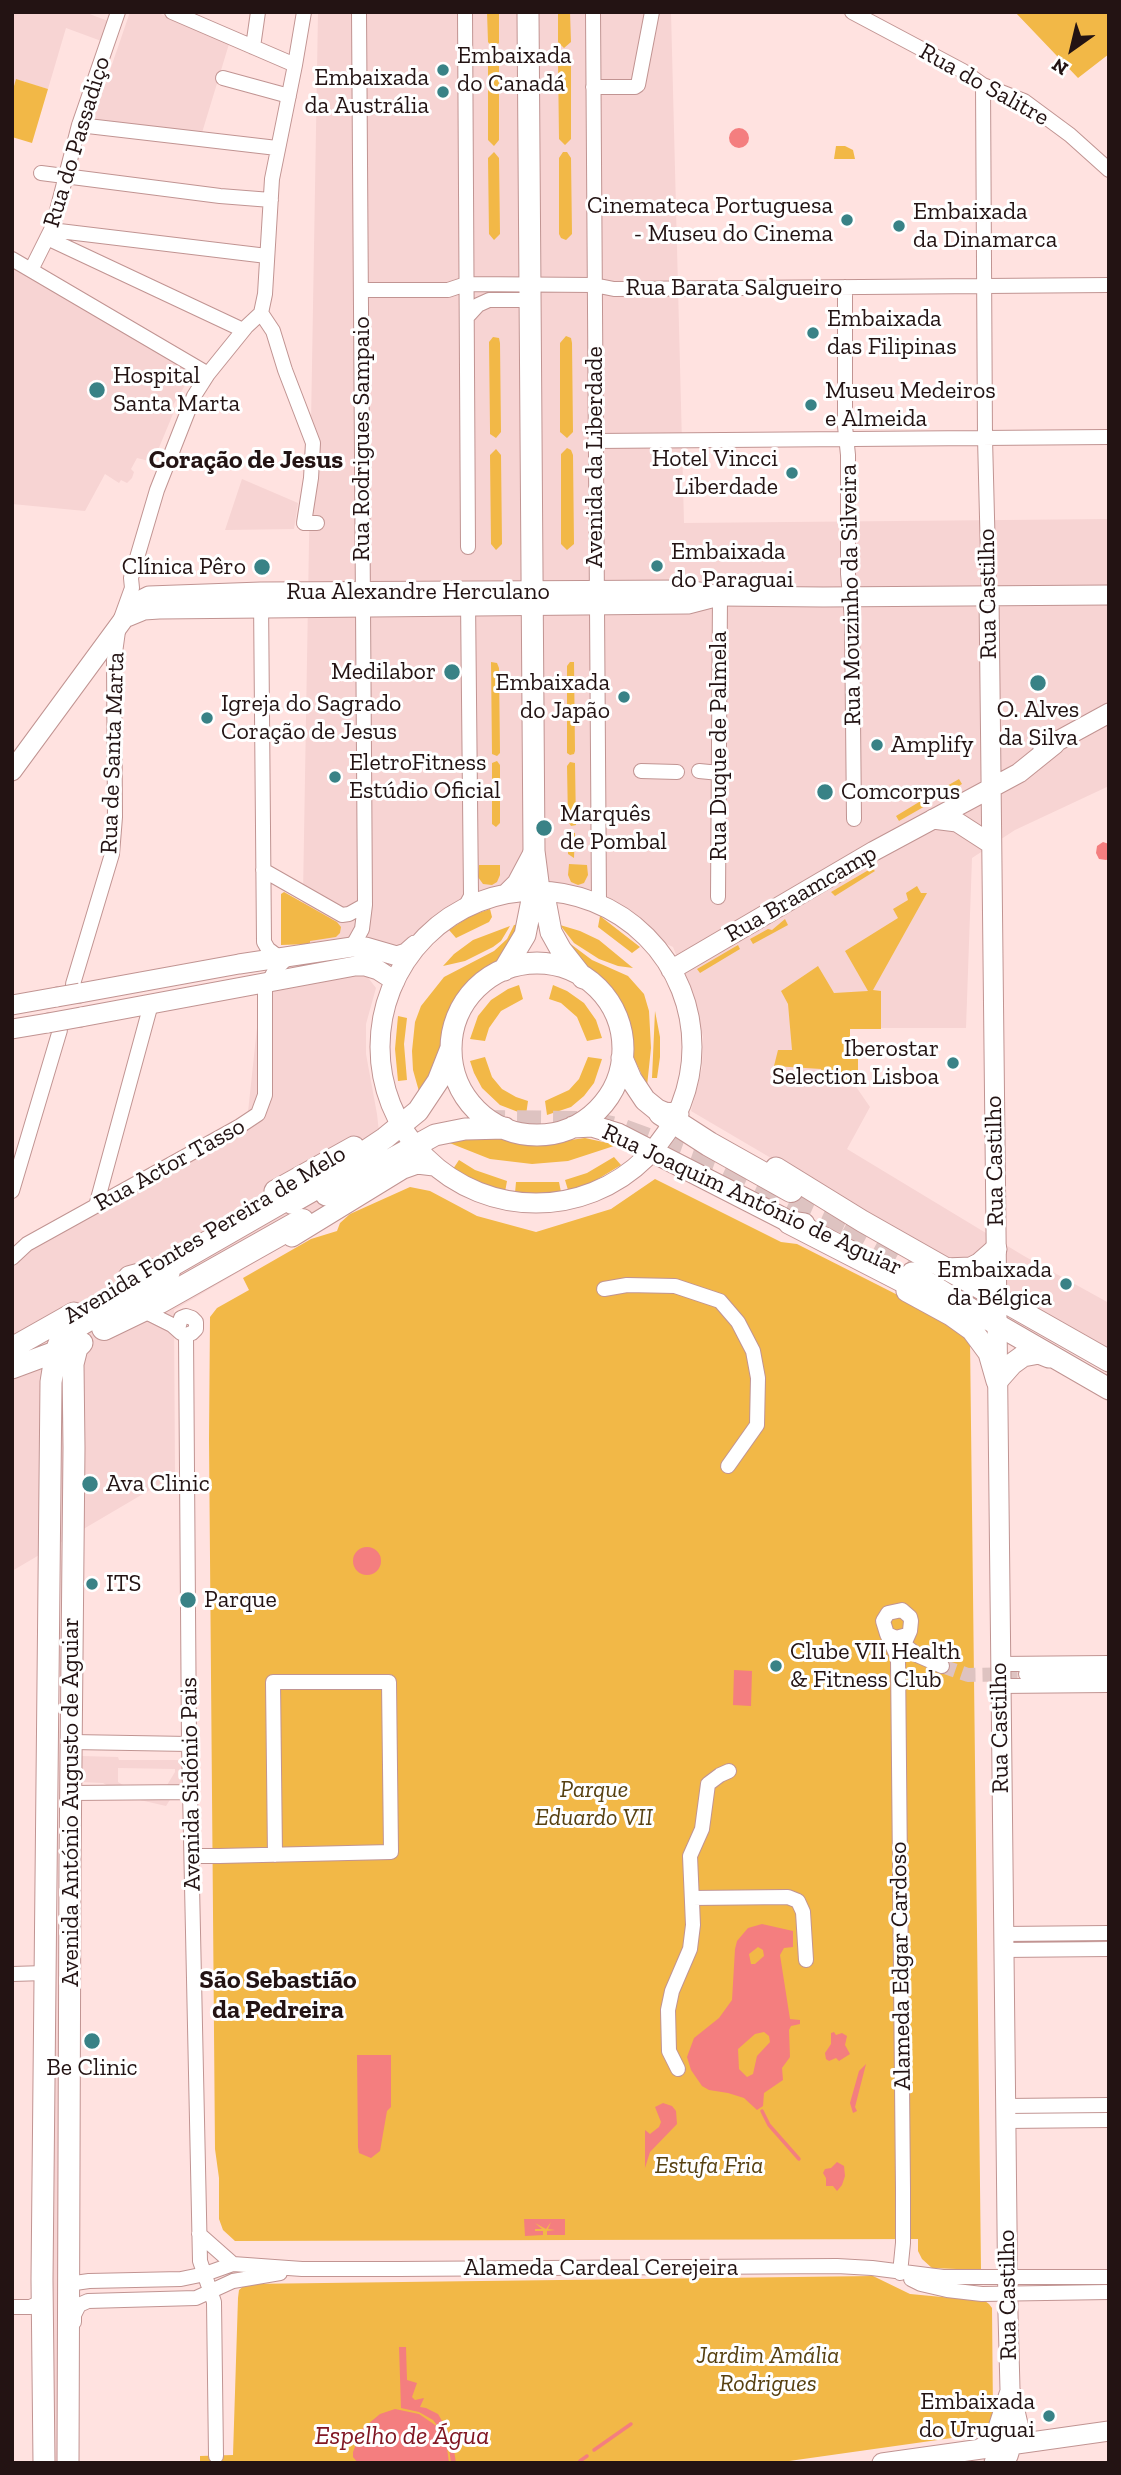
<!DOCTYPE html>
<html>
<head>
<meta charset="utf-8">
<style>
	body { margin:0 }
	#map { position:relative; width:1121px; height:2475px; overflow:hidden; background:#ffe2e0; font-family:"Zilla Slab",serif }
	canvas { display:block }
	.frame { position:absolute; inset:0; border:14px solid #231313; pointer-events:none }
	.north { position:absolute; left:1037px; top:14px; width:70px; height:70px; -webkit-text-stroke:5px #fff; paint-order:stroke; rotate:214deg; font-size:19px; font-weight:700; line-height:28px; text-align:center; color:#231313 }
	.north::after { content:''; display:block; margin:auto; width:24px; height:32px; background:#231313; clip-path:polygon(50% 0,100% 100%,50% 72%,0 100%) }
</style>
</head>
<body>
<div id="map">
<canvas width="1121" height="2475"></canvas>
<div class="frame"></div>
<div class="north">N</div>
</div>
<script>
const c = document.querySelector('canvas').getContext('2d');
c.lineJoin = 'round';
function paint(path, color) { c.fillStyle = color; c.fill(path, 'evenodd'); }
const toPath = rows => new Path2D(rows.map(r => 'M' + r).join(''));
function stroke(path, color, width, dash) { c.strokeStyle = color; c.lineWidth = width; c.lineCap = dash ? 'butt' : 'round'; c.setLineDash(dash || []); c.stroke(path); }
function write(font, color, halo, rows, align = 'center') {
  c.font = font + ' "Zilla Slab",serif'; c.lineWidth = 6; c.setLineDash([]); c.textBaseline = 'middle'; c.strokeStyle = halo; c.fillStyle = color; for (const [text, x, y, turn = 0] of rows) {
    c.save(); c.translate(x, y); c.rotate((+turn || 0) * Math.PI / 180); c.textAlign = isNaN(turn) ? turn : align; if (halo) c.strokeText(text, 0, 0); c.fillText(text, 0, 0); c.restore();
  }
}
paint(toPath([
	[12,12,84,12,111,22,104,42,66,28,48,89,17,80,15,84,12,83],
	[130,12,156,12,229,44,201,136,97,120,94,117],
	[318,12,671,12,684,523,1109,519,1109,786,1015,830,972,858,966,1028,848,1028,850,1078,870,1107,847,1149,1024,1256,1109,1303,1109,1352,953,1265,691,1111,702,1068,703,1037,694,1000,673,947,660,941,635,915,611,902,597,891,557,884,469,895,447,908,400,953,302,954],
	[12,263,193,372,169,412,173,414,153,462,137,458,131,469,134,472,132,478,127,483,121,480,119,483,105,474,85,511,12,504],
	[242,479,298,503,294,529,225,530],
	[360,967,376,988,366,1024,366,1054,377,1114,385,1186,174,1310,175,1474,177,1474,12,1571,12,1249,248,1112,261,990],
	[81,1756,118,1757,119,1760,182,1760,185,1762,187,1773,166,1806,127,1797,103,1783,80,1782],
	[118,1768,175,1769,175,1772,161,1795,131,1790,118,1782],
	[51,1920,65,1920,61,2463,48,2463]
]), '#f7d4d3');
paint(toPath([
	[487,12,499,12,499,43,493,48,488,42],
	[558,12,570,12,571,42,564,48,558,42],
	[1015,12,1109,12,1109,54,1078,78],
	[564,54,571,60,571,139,565,145,559,139,558,60],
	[491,55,495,55,499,60,499,140,494,146,488,140,488,60],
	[16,79,48,89,32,143,12,137,12,93],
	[836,146,845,146,853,150,855,159,834,159],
	[494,152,499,158,500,234,494,240,489,234,488,158],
	[563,152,567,152,571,158,572,234,566,240,561,238,559,234,559,158],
	[566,336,571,338,572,343,573,432,567,438,560,432,560,343],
	[493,337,499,338,500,343,501,432,496,438,490,434,490,429,489,342],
	[567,448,571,450,573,455,574,544,567,550,561,544,561,454],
	[496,449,501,455,502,544,496,550,491,544,490,455],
	[491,662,497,663,499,668,500,753,497,756,492,754],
	[570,662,574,662,575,751,574,754,570,755,567,753,567,666],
	[497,761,500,765,500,823,496,827,492,824,492,763],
	[570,762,575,763,576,825,571,826,568,821,567,766],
	[959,779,962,784,936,800,933,794],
	[924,799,927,805,899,821,896,816],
	[571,832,575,833,574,858,568,854,568,836],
	[569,864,587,865,588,875,584,883,578,885,571,882,568,875],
	[479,865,500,865,500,875,497,882,492,885,483,884,478,877],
	[872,868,875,871,835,896,831,892],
	[917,886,921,893,927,893,873,990,881,991,881,1029,850,1029,850,1049,858,1050,858,1080,824,1080,821,1069,774,1066,778,1050,792,1050,788,1004,781,991,818,966,834,993,868,991,845,951,898,918,893,909,908,900,906,893],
	[284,892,337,922,341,927,340,933,336,937,310,941,310,944,281,945,281,894],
	[490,909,492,917,489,922,456,938,449,930,470,916],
	[600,916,640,947,632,953,598,927],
	[785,919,788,925,753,944,750,939,768,929,772,930],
	[522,924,501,959,468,982,453,1002,443,1025,440,1051,420,1095,413,1070,412,1051,415,1022,421,1006,444,977,494,951,507,939,514,925],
	[560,925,580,931,599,940,633,968,618,966,599,959,574,943],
	[510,926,501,941,493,947,465,961,443,966,454,954,473,940],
	[568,942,592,960,628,976,644,994,649,1011,651,1048,647,1086,633,1056,628,1023,619,1001,601,980,581,964],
	[738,945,740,949,700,973,697,969],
	[519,985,523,999,501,1011,489,1028,485,1041,470,1039,478,1016,491,1000,508,989],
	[553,985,567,991,584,1003,596,1020,602,1038,587,1041,577,1017,561,1003,549,999],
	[655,1011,660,1037,660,1057,657,1078,652,1078],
	[398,1016,407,1018,404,1044,407,1080,398,1081,395,1049],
	[485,1057,492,1077,502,1089,516,1097,528,1101,526,1115,500,1105,482,1088,474,1073,470,1061],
	[588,1057,602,1059,594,1083,584,1096,571,1107,547,1115,545,1101,569,1090,579,1079],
	[498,1138,533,1145,585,1138,617,1145,568,1161,532,1164,490,1159,442,1140],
	[614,1157,621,1165,593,1182,568,1190,565,1180,587,1173],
	[459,1160,475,1170,507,1181,505,1192,485,1186,453,1169],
	[655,1179,781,1242,797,1244,949,1321,970,1340,981,2270,932,2268,922,2259,918,2251,918,2239,235,2241,223,2230,219,2219,219,2178,215,2149,209,1439,210,1317,217,1308,249,1290,243,1278,311,1239,337,1231,340,1223,350,1214,410,1187,430,1191,477,1216,536,1232,611,1209],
	[516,1182,559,1182,561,1192,531,1195,515,1193],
	[873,2276,910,2294,985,2301,989,2304,992,2308,993,2416,990,2424,983,2431,973,2435,775,2463,200,2463,200,2456,233,2455,238,2298,239,2290,246,2284]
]), '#f2b847');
paint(toPath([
	'729 138a10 10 0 1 1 20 0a10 10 0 1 1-20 0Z',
	[1103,842,1109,844,1109,859,1106,860,1099,859,1096,853,1097,846],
	'353 1561a14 14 0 1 1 28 0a14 14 0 1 1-28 0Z',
	[734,1670,752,1671,751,1706,733,1705],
	[762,1924,793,1931,793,1947,784,1948,780,1955,790,2019,800,2020,800,2024,791,2026,789,2030,790,2057,782,2068,783,2080,764,2093,763,2106,757,2110,744,2098,728,2093,709,2090,702,2086,691,2070,687,2057,694,2038,719,2018,732,2000,735,1949,737,1941,748,1928],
	[758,1947,763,1950,764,1956,755,1964,751,1964,749,1954],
	[764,2032,769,2036,770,2042,757,2056,753,2074,747,2077,739,2069,738,2049,755,2034],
	[834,2032,836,2035,842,2033,847,2036,845,2045,850,2054,839,2061,836,2058,829,2061,826,2059,825,2053,831,2044,831,2033],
	[357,2055,391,2055,391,2107,387,2111,380,2151,371,2158,359,2153,358,2147],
	[866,2064,855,2107,857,2111,853,2113,850,2103,859,2071],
	[663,2103,672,2106,676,2111,677,2124,650,2152,645,2168,645,2130,650,2134,659,2127,661,2122,655,2107],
	[837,2162,844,2166,845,2176,842,2185,837,2191,833,2186,826,2186,826,2178,823,2173,825,2169,831,2168],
	[524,2219,565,2219,565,2235,547,2235,547,2231,555,2230,548,2229,551,2222,546,2229,535,2223,542,2229,535,2229,535,2231,543,2231,543,2235,525,2236],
	[399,2347,406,2347,407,2380,417,2383,412,2397,415,2400,424,2398,420,2407,426,2408,438,2414,452,2438,456,2463,451,2463,448,2440,433,2420,419,2412,401,2408],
	[395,2409,419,2414,438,2427,446,2440,449,2463,358,2463,353,2457,353,2452,362,2429,380,2414]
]), '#f47e7f');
stroke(toPath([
	[762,2111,769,2125,799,2159],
	[594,2450,631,2424],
	[580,2461,587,2456]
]), '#f47e7f', 3.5);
stroke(toPath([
	[942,1666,968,1675,1026,1674]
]), '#dec3c1', 14, [14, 7]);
stroke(toPath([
	[481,1122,588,1123,620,1130,721,1166,865,1231],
	[843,1230,935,1279],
	[61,1423,62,1374,65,1351]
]), '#dec3c1', 24, [24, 12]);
const street = toPath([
	[172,12,295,65],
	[465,12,468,547],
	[593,12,599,903],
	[852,12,963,71,983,85,1024,101,1070,135,1109,170],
	[253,47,258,12],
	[223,78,289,96],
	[983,85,985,438,989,596],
	[593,87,635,87,638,85,652,12],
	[79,125,277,148],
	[41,173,220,196,271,200],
	[51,230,267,256],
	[47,238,243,330],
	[12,259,208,374],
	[31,270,53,226,79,125,118,12],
	[845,287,845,426,848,455,848,574,852,619,854,819],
	[361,290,448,290,466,284,594,285,614,289,1109,285],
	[261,313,273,331,285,370,313,443,311,478,304,523,317,523],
	[467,317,478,305,489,300,530,300],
	[595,441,1109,437],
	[261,599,264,942,268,949,280,958],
	[641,771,677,772],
	[699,771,720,773],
	[263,870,342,915,349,914,365,905],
	[718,897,720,596],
	[465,907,471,896,468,600],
	[352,947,362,929,365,905,359,12],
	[73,984,112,854,115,817,114,660,119,624,132,588,131,578,157,490,194,396,208,374,246,327,261,313,265,294,272,179,295,65,304,12],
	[12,1191,60,1030],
	[96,1206,151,1004],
	[12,1258,27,1244,240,1126,258,1114,265,1095,265,989,275,970,288,957],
	[604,1289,627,1285,675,1286,720,1301,738,1322,753,1351,758,1378,757,1425,728,1466],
	[150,1314,172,1325,181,1333],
	[178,1329,181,1318,186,1316,192,1318,196,1322,196,1329,192,1333,186,1335],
	[186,1335,189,1744,200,2261,214,2302,216,2456],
	[887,1634,898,1658,903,2189,903,2243,900,2273],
	[897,1639,917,1655,942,1666],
	[898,1658,910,1631,911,1621,910,1617,902,1610,888,1613,883,1621,887,1634,896,1638,907,1635],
	[999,1664,1109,1663],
	[1026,1674,1109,1674],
	[999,1686,1109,1685],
	[72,1742,189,1744],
	[71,1793,191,1792],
	[192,1856,219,1856,391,1852,389,1682,273,1682,275,1855],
	[692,1898,788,1897,798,1901,803,1912,806,1960],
	[1002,1934,1109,1933],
	[1003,1950,1109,1949],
	[12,1974,45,1973],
	[678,2069,669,2051,668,2010,672,1991,690,1949,693,1925,690,1856,702,1829,708,1784,720,1775,729,1771],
	[1005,2106,1109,2105],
	[1005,2121,1109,2120],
	[199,2234,233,2264],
	[911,2279,921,2284,947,2290,982,2294,1109,2292],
	[68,2284,89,2281,181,2279,205,2274,233,2264,302,2269,398,2269,837,2266,872,2268,943,2277,1109,2277],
	[12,2307,30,2307,44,2301],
	[74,2322,74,2315,79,2305,88,2301,196,2298,233,2281,280,2273]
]);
const secondary = toPath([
	[989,596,1008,2314,1010,2389,1018,2424,1008,2456,1002,2461,994,2463],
	[127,617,144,610,159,609,688,604,715,597],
	[1043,749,1109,713],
	[12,771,131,609,137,602,149,596,261,592,689,590,720,596,823,597,1109,595],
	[933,819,957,822,991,844],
	'380 1047a156 156 0 1 1 312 0a156 156 0 1 1-312 0Z',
	[507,893,517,883,534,851],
	[671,970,874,851,1019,773,1055,744],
	[80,993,239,964,352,947,366,947,397,956,406,953,415,945],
	[12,1005,57,997],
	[81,1017,355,966,365,966,378,970,395,981],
	[12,1029,48,1023],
	[292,1237,403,1169,417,1164,434,1166],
	[979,2449,987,2445,996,2434,1009,2394],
	[882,2463,1109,2431]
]);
const primary = toPath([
	[528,12,534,851,539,890,545,900,551,932,561,950,583,978],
	'451 1049a86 86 0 1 1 172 0a86 86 0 1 1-172 0Z',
	[504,970,525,935,532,900,539,890],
	[622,1058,631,1079,645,1100,661,1113,678,1114],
	[573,1127,592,1126,618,1134,790,1222,804,1224],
	[776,1168,862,1221,1109,1361],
	[275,1191,354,1147],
	[326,1195,435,1135,465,1129,505,1128],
	[291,1203,326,1183,349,1162,385,1138,418,1111,438,1081,451,1048],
	[945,1269,971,1268,979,1264,996,1249],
	[912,1273,972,1310,1109,1389],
	[907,1291,951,1315,972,1330,989,1353,997,1381],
	[12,1348,74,1313],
	[12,1368,66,1348],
	[997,1381,1012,1364,1023,1356,1039,1353,1049,1357],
	[44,2463,42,2279,51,1382,56,1351,62,1336,169,1273],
	[68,2463,70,1864,74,1448,73,1364,77,1348,82,1343]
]);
const highway = toPath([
	[661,1113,709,1144,791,1190],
	[790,1222,926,1292],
	[130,1278,163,1269,304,1188],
	[104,1328,160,1301,302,1221]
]);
stroke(street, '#c19492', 16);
stroke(secondary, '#c19492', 21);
stroke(primary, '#c19492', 23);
stroke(highway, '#c19492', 26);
stroke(street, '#fff', 14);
stroke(secondary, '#fff', 19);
stroke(primary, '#fff', 21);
stroke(highway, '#fff', 24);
const secondaryBridge = toPath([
	[57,997,80,993],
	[48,1023,81,1017]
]);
stroke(secondaryBridge, '#c19492', 21, []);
stroke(secondaryBridge, '#fff', 19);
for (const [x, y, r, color] of [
	[443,70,7,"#398286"],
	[443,92,7,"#398286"],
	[847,220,7,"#398286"],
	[899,226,7,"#398286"],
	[813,333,7,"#398286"],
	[97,390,9,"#398286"],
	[811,405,7,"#398286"],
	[792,473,7,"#398286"],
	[657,566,7,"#398286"],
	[262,567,9,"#398286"],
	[452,672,9,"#398286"],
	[1038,683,9,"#398286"],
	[624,697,7,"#398286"],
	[207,718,7,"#398286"],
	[877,745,7,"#398286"],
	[335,777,7,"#398286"],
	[825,792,9,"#398286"],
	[544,828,9,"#398286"],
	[953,1063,7,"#398286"],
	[1066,1284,7,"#398286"],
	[90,1484,9,"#398286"],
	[92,1584,7,"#398286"],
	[188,1600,9,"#398286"],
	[776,1666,7,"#398286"],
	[92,2041,9,"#398286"],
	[1049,2416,7,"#398286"]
]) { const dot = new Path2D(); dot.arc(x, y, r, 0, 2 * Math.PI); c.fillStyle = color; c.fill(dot); stroke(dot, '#fff', 2.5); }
write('24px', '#231313', '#fff', [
	["Embaixada",457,56],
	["do Canadá",457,84],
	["Embaixada",429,78,"right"],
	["da Austrália",429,106,"right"],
	["Cinemateca Portuguesa",833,206,"right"],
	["- Museu do Cinema",833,234,"right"],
	["Embaixada",913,212],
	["da Dinamarca",913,240],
	["Embaixada",827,319],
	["das Filipinas",827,347],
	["Hospital",113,376],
	["Santa Marta",113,404],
	["Museu Medeiros",825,391],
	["e Almeida",825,419],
	["Hotel Vincci",778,459,"right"],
	["Liberdade",778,487,"right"],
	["Embaixada",671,552],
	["do Paraguai",671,580],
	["Clínica Pêro",246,567,"right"],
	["Medilabor",436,672,"right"],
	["Embaixada",610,683,"right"],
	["do Japão",610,711,"right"],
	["Igreja do Sagrado",221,704],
	["Coração de Jesus",221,732],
	["O. Alves",1038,710,"center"],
	["da Silva",1038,738,"center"],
	["Amplify",891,745],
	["EletroFitness",349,763],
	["Estúdio Oficial",349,791],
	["Comcorpus",841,792],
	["Marquês",560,814],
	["de Pombal",560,842],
	["Iberostar",939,1049,"right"],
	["Selection Lisboa",939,1077,"right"],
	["Embaixada",1052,1270,"right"],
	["da Bélgica",1052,1298,"right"],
	["Ava Clinic",106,1484],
	["ITS",106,1584],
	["Parque",204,1600],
	["Clube VII Health",790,1652],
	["& Fitness Club",790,1680],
	["Be Clinic",92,2068,"center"],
	["Embaixada",1035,2402,"right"],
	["do Uruguai",1035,2430,"right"]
], 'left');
write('24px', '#231313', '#fff', [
	["Rua do Salitre",984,85,29],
	["Rua do Passadiço",77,142,-73],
	["Rua Barata Salgueiro",734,288],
	["Rua Rodrigues Sampaio",362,439,-90],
	["Avenida da Liberdade",595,457,-90],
	["Rua Alexandre Herculano",418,592],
	["Rua Castilho",988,594,-91],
	["Rua Mouzinho da Silveira",851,595,-91],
	["Rua Duque de Palmela",719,746,-90],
	["Rua de Santa Marta",113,753,-88],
	["Rua Braamcamp",801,894,-30],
	["Rua Castilho",995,1161,-91],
	["Rua Actor Tasso",170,1165,-29],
	["Rua Joaquim António de Aguiar",752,1200,25],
	["Avenida Fontes Pereira de Melo",205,1235,-31],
	["Rua Castilho",1000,1728,-91],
	["Avenida Sidónio Pais",191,1784,-91],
	["Avenida António Augusto de Aguiar",71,1802,-90],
	["Alameda Edgar Cardoso",901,1966,-91],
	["Alameda Cardeal Cerejeira",601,2268],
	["Rua Castilho",1008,2295,-91]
]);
write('italic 24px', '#574010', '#fff', [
	["Parque",594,1790],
	["Eduardo VII",594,1818],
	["Estufa Fria",709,2166],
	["Jardim Amália",768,2356],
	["Rodrigues",768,2384]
]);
write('bold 26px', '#231313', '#fff', [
	["Coração de Jesus",246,461],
	["São Sebastião",278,1981],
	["da Pedreira",278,2011]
]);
write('italic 26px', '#811723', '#fff', [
	["Espelho de Água",402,2437]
]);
</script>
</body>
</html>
